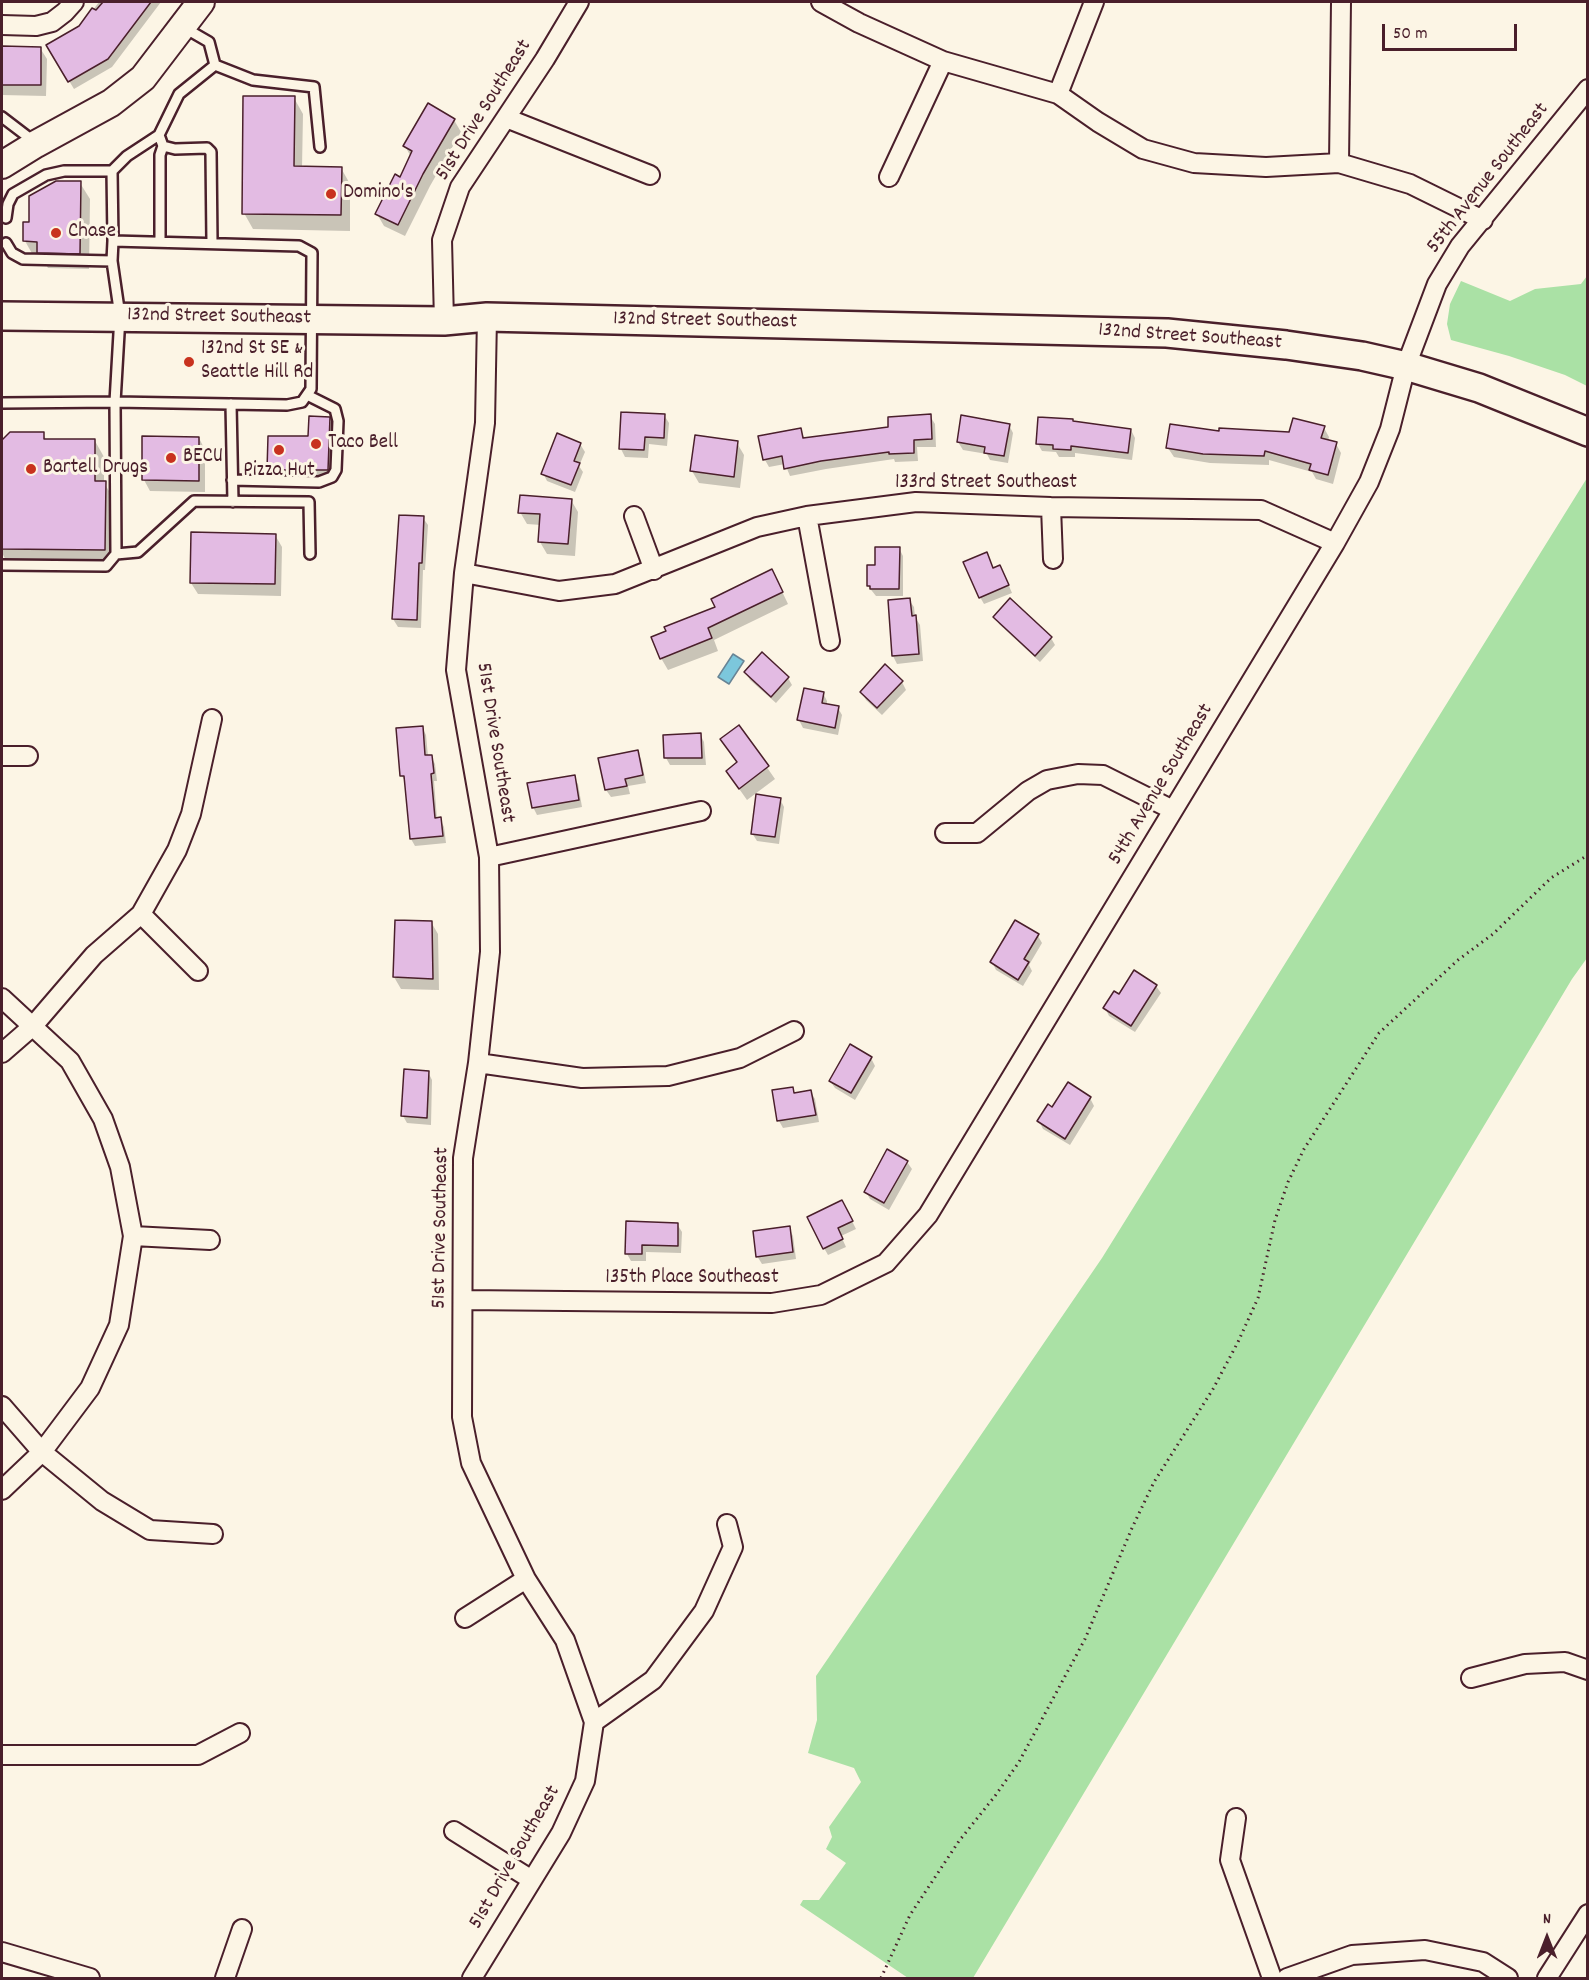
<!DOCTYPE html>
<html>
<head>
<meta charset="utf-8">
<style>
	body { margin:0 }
	#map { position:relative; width:1589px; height:1980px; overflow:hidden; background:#fcf5e5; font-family:Dekko,sans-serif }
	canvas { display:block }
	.frame { position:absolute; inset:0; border:3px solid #4a1f2b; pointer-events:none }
	.north { position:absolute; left:1517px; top:1908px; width:60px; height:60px; -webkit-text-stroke:4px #fcf5e5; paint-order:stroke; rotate:0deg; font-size:16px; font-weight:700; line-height:24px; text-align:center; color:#4a1f2b }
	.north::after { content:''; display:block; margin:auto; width:21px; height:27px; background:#4a1f2b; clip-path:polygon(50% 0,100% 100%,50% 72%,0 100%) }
	.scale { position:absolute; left:1382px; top:24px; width:135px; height:27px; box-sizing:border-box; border:3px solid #4a1f2b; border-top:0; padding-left:8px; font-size:18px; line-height:21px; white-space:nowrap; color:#4a1f2b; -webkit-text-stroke:4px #fcf5e5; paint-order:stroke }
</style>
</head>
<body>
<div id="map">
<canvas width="1589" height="1980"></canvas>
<div class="frame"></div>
<div class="north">N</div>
<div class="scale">50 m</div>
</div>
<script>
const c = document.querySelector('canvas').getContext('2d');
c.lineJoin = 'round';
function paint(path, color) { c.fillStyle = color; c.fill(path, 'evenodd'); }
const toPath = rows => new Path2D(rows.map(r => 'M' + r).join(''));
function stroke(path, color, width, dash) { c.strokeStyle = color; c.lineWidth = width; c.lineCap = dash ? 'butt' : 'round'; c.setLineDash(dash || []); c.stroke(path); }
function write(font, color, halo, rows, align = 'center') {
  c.font = font + ' Dekko,sans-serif'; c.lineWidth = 6; c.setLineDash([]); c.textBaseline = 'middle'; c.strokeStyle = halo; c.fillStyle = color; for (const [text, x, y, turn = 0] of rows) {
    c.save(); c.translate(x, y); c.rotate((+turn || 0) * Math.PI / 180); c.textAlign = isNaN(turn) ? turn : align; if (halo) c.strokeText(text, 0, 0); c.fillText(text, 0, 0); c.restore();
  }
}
paint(toPath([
	[1587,276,1587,386,1565,375,1509,356,1451,340,1447,324,1450,304,1461,281,1510,301,1535,289,1581,284],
	[1587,478,1587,958,1572,979,973,1978,908,1978,800,1905,803,1900,819,1900,846,1863,826,1849,832,1837,829,1827,861,1782,854,1768,808,1753,817,1720,816,1676,1102,1258]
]), '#aae1a5');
const water = toPath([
	[733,654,744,661,729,684,718,677,733,654]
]);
paint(water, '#7cc7dc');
stroke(water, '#688495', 1.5);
paint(toPath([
	[99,2,161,2,112,67,74,89,48,46,80,27],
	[2,48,40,48,47,59,46,96,2,95],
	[294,98,303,114,302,168,341,168,350,184,350,231,253,229,244,213],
	[454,120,461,132,430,186,405,236,384,226,377,214,400,179,411,157,405,146],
	[80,183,90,199,89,269,48,268,41,257,34,257,25,241,30,224],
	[664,415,669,423,667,446,649,444,648,458,625,457,621,449],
	[930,416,935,424,936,447,917,447,918,461,895,462,894,459,826,469,790,476,785,464,769,467,765,460,800,430,805,439,890,428],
	[329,418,337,435,334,482,276,481,269,469,310,438],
	[1074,423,1131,430,1135,438,1132,460,1075,453,1075,457,1059,457,1056,452,1042,451,1038,444],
	[1009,425,1013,433,1008,463,990,460,987,454,963,450,958,442],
	[1324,428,1329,437,1328,442,1336,444,1341,453,1333,484,1316,479,1312,472,1269,460,1269,465,1210,463,1174,457,1168,448,1220,433,1290,434],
	[11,433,43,434,47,441,95,441,104,457,104,483,114,499,113,566,8,564,2,553,2,442],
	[199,438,205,450,205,492,150,491,144,480],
	[737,443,744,455,740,488,699,483,692,471],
	[580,444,585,452,579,466,583,472,575,492,547,481,543,473],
	[571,500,578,512,575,556,547,554,540,542,541,525,527,524,520,512],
	[423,518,428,525,425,570,423,570,421,628,398,627,393,619],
	[275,535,282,547,281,596,198,594,191,583],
	[899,548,903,556,903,596,876,596,868,586,876,567],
	[990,561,994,569,1004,574,1012,593,984,604,980,597],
	[778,583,788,604,714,640,718,651,668,670,661,658],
	[909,600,914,607,915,617,920,625,923,661,897,664,893,656],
	[995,617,1051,638,1055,645,1040,662,999,624],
	[885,666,902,682,906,690,882,715,866,700,862,693],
	[746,673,788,678,792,685,776,703,750,680],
	[823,693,827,701,827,706,838,708,842,715,838,735,803,728,799,720],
	[422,727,426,735,428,756,431,756,435,764,437,781,434,781,437,819,440,819,444,827,446,843,415,846,411,839,406,783,402,776],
	[739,727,775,779,747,800,735,783,738,764,722,740],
	[700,734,704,742,706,765,670,765,666,758],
	[637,752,641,759,646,783,628,786,630,794,611,797,606,790,600,759],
	[574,777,578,784,582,807,537,815,533,807],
	[780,799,784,807,779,844,757,841,752,833],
	[431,922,438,934,439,990,401,989,394,977],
	[1038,936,1042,943,1029,965,1032,971,1023,986,996,970,992,962],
	[1156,986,1161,993,1135,1032,1109,1016,1105,1008,1119,996],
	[871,1058,875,1066,855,1100,835,1088,830,1081],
	[428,1072,432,1080,431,1125,407,1123,403,1116],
	[792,1088,795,1094,810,1091,815,1099,819,1122,783,1128,779,1121],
	[1090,1098,1094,1106,1070,1145,1043,1129,1039,1121],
	[907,1162,912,1169,889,1210,870,1199,866,1192],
	[846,1209,856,1229,841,1236,846,1247,828,1255,824,1248],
	[677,1224,682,1232,681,1253,646,1252,646,1261,631,1261,627,1254],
	[789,1228,793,1236,796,1259,762,1264,757,1256]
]), '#0003');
const building = toPath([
	[103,2,151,2,108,59,68,82,46,45,79,26,92,8,96,10,103,2],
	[2,46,41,47,41,85,2,85,2,46],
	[243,96,295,96,294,166,342,167,341,215,242,214,243,96],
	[428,103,455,119,423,174,398,225,375,214,395,174,400,177,412,151,403,146,428,103],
	[56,181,81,181,80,254,37,253,37,242,23,241,23,222,29,222,29,196,56,181],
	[621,412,665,414,664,438,645,437,644,450,619,449,621,412],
	[931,414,932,439,914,440,914,453,889,454,889,452,821,461,784,469,782,456,763,460,758,436,801,428,803,438,888,427,888,417,931,414],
	[961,415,1010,424,1004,456,984,453,985,447,957,442,961,415],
	[309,416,330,417,328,470,267,470,268,436,308,436,309,416],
	[1038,417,1073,419,1073,421,1131,429,1128,453,1071,446,1071,450,1053,449,1053,445,1036,444,1038,417],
	[1293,418,1325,426,1321,438,1337,442,1328,475,1309,470,1311,464,1265,451,1264,456,1203,454,1166,448,1170,424,1219,431,1219,428,1289,432,1293,418],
	[10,432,44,432,44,439,95,439,95,481,106,481,105,550,2,549,2,440,10,432],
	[557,433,581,443,574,461,580,463,571,485,541,474,557,433],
	[695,435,738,441,734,477,690,471,695,435],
	[142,436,199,437,199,481,142,480,142,436],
	[520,495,572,499,568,544,538,542,540,514,518,513,520,495],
	[399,515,424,516,422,563,419,563,417,620,392,619,399,515],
	[191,532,276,534,275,584,190,583,191,532],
	[875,547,900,547,899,589,870,589,870,586,867,586,867,565,875,565,875,547],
	[987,552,993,568,1000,565,1009,585,979,598,963,562,987,552],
	[772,569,783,592,708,628,712,638,660,659,651,637,666,631,664,627,715,607,711,599,772,569],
	[910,598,912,616,916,615,919,654,892,656,888,600,910,598],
	[1010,598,1052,637,1035,656,993,617,1010,598],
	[762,652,789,677,771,697,744,672,762,652],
	[885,664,903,681,877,708,860,692,885,664],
	[804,688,824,692,822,703,839,706,835,728,797,720,804,688],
	[739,725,769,766,739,789,726,771,737,762,720,739,739,725],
	[423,726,425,755,432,755,434,773,431,774,435,818,441,817,443,836,410,839,404,776,400,776,396,728,423,726],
	[701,733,702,758,664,758,663,735,701,733],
	[638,750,643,775,625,779,627,786,605,790,598,758,638,750],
	[575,775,579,800,532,808,527,783,575,775],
	[756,794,781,798,775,837,751,834,756,794],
	[395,920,432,921,433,979,393,977,395,920],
	[1015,920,1039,934,1024,959,1029,962,1018,980,990,962,1015,920],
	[1134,970,1157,985,1131,1026,1103,1008,1114,991,1119,994,1134,970],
	[850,1044,872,1057,851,1093,829,1081,850,1044],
	[404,1069,429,1071,427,1118,401,1116,404,1069],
	[1068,1082,1091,1097,1065,1139,1037,1121,1048,1104,1052,1107,1068,1082],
	[793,1087,794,1093,811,1090,816,1115,777,1121,772,1090,793,1087],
	[887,1149,908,1161,884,1203,864,1192,887,1149],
	[842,1200,853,1221,838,1228,843,1239,823,1249,807,1217,842,1200],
	[626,1221,678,1223,678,1246,642,1245,642,1254,625,1254,626,1221],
	[790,1226,793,1252,756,1257,753,1231,790,1226]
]);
paint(building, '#e3bbe3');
stroke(building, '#4a1f2b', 1.5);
const service = toPath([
	[215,65,253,80,314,87,320,147],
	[2,117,36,143],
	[159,135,163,146,175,149,207,148,211,152,212,243],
	[6,218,8,204,13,194,46,175,64,171,112,171],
	[160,242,160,155,163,146],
	[6,243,12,253,23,259,112,261],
	[2,403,115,402,287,405,302,402,311,389,312,253,299,246,113,241,112,171,127,156,159,135,179,94,215,65,209,42,183,27],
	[231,404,233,502],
	[232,480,319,482,332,477,336,470,338,421,335,409,307,395],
	[116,554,138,552,194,501,309,502,310,554],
	[2,565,106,566,116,554,115,402,120,316,112,261,113,241]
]);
const minor = toPath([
	[821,2,859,23,943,61,1058,94,1098,122,1143,149,1194,163,1266,167,1339,163,1410,184,1483,220],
	[2,25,36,26,52,22,65,12,74,2],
	[1058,94,1094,2],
	[506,118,650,175],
	[1339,163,1341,2],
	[889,177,943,61],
	[444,321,442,240,460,187,545,59,579,2],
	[1051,507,1053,559],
	[634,516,654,570],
	[807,516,830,641],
	[464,573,559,591,615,584,757,527,807,516,916,502,1051,507,1261,510,1335,543],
	[2,756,28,756],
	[945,833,977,833,1028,791,1047,780,1078,774,1103,775,1173,810],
	[489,857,701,811],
	[141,914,198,971],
	[2,998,70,1061,103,1119,120,1167,133,1236,119,1325,90,1388,42,1452,2,1490],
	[2,1053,33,1026,94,955,141,914,177,850,191,814,212,719],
	[478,1063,582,1078,668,1076,740,1058,794,1031],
	[133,1236,210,1240],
	[463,1300,772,1303,821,1295,886,1263,928,1215,1335,543,1369,482,1390,429,1406,366,1437,284,1460,246,1588,89],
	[2,1406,42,1452,102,1501,150,1530,213,1534],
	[465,1618,526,1579],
	[1471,1678,1525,1664,1565,1662,1588,1670],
	[594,1722,653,1680,704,1611,733,1547,727,1524],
	[2,1755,198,1755,240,1733],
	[1236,1818,1230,1860,1272,1978],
	[454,1831,532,1880],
	[2,1952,90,1978],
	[225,1978,242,1929],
	[472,1978,561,1833,585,1781,594,1722,565,1640,526,1579,471,1463,462,1417,463,1158,478,1063,490,952,489,857,456,670,464,573,485,423,487,317],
	[1287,1978,1352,1955,1425,1950,1483,1962,1508,1978],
	[1547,1978,1588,1914]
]);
const secondary = toPath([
	[2,165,36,144,111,103,143,78,201,2]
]);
const primary = toPath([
	[2,316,444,321,487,317,1167,333,1286,345,1362,356,1406,366,1479,388,1588,432]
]);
stroke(service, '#4a1f2b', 14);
stroke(minor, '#4a1f2b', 22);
stroke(secondary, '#4a1f2b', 30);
stroke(primary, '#4a1f2b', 32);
stroke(toPath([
	[881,1978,910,1915,959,1841,995,1796,1019,1762,1085,1639,1132,1528,1154,1482,1213,1389,1238,1342,1258,1298,1275,1220,1288,1182,1304,1149,1379,1033,1458,960,1493,934,1551,878,1588,855]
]), '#4a1f2b', 3, [1.5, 4.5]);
stroke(service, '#fcf5e5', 9);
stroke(minor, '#fcf5e5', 18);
stroke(secondary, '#fcf5e5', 26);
stroke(primary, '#fcf5e5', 27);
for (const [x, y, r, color] of [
	[331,194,6,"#c8321e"],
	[56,233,6,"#c8321e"],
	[189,362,6,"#c8321e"],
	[316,444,6,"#c8321e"],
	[279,450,6,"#c8321e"],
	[171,458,6,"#c8321e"],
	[31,469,6,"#c8321e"]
]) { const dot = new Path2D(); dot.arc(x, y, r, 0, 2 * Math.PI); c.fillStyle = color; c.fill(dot); stroke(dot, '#fcf5e5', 2); }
write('21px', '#4a1f2b', '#fcf5e5', [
	["51st Drive Southeast",485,111,-58],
	["55th Avenue Southeast",1489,179,-52],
	["132nd Street Southeast",219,318,1],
	["132nd Street Southeast",705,322,1],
	["132nd Street Southeast",1190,338,4],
	["133rd Street Southeast",986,484],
	["51st Drive Southeast",494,743,81],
	["54th Avenue Southeast",1162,785,-59],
	["51st Drive Southeast",442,1228,-89],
	["135th Place Southeast",692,1279],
	["51st Drive Southeast",516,1858,-60]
]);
write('21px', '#4a1f2b', '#fcf5e5', [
	["Domino's",343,194],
	["Chase",68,233],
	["132nd St SE &",201,350],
	["Seattle Hill Rd",201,374],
	["Taco Bell",328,444],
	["BECU",183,458],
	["Bartell Drugs",43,469],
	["Pizza Hut",279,472,"center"]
], 'left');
</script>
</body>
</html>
